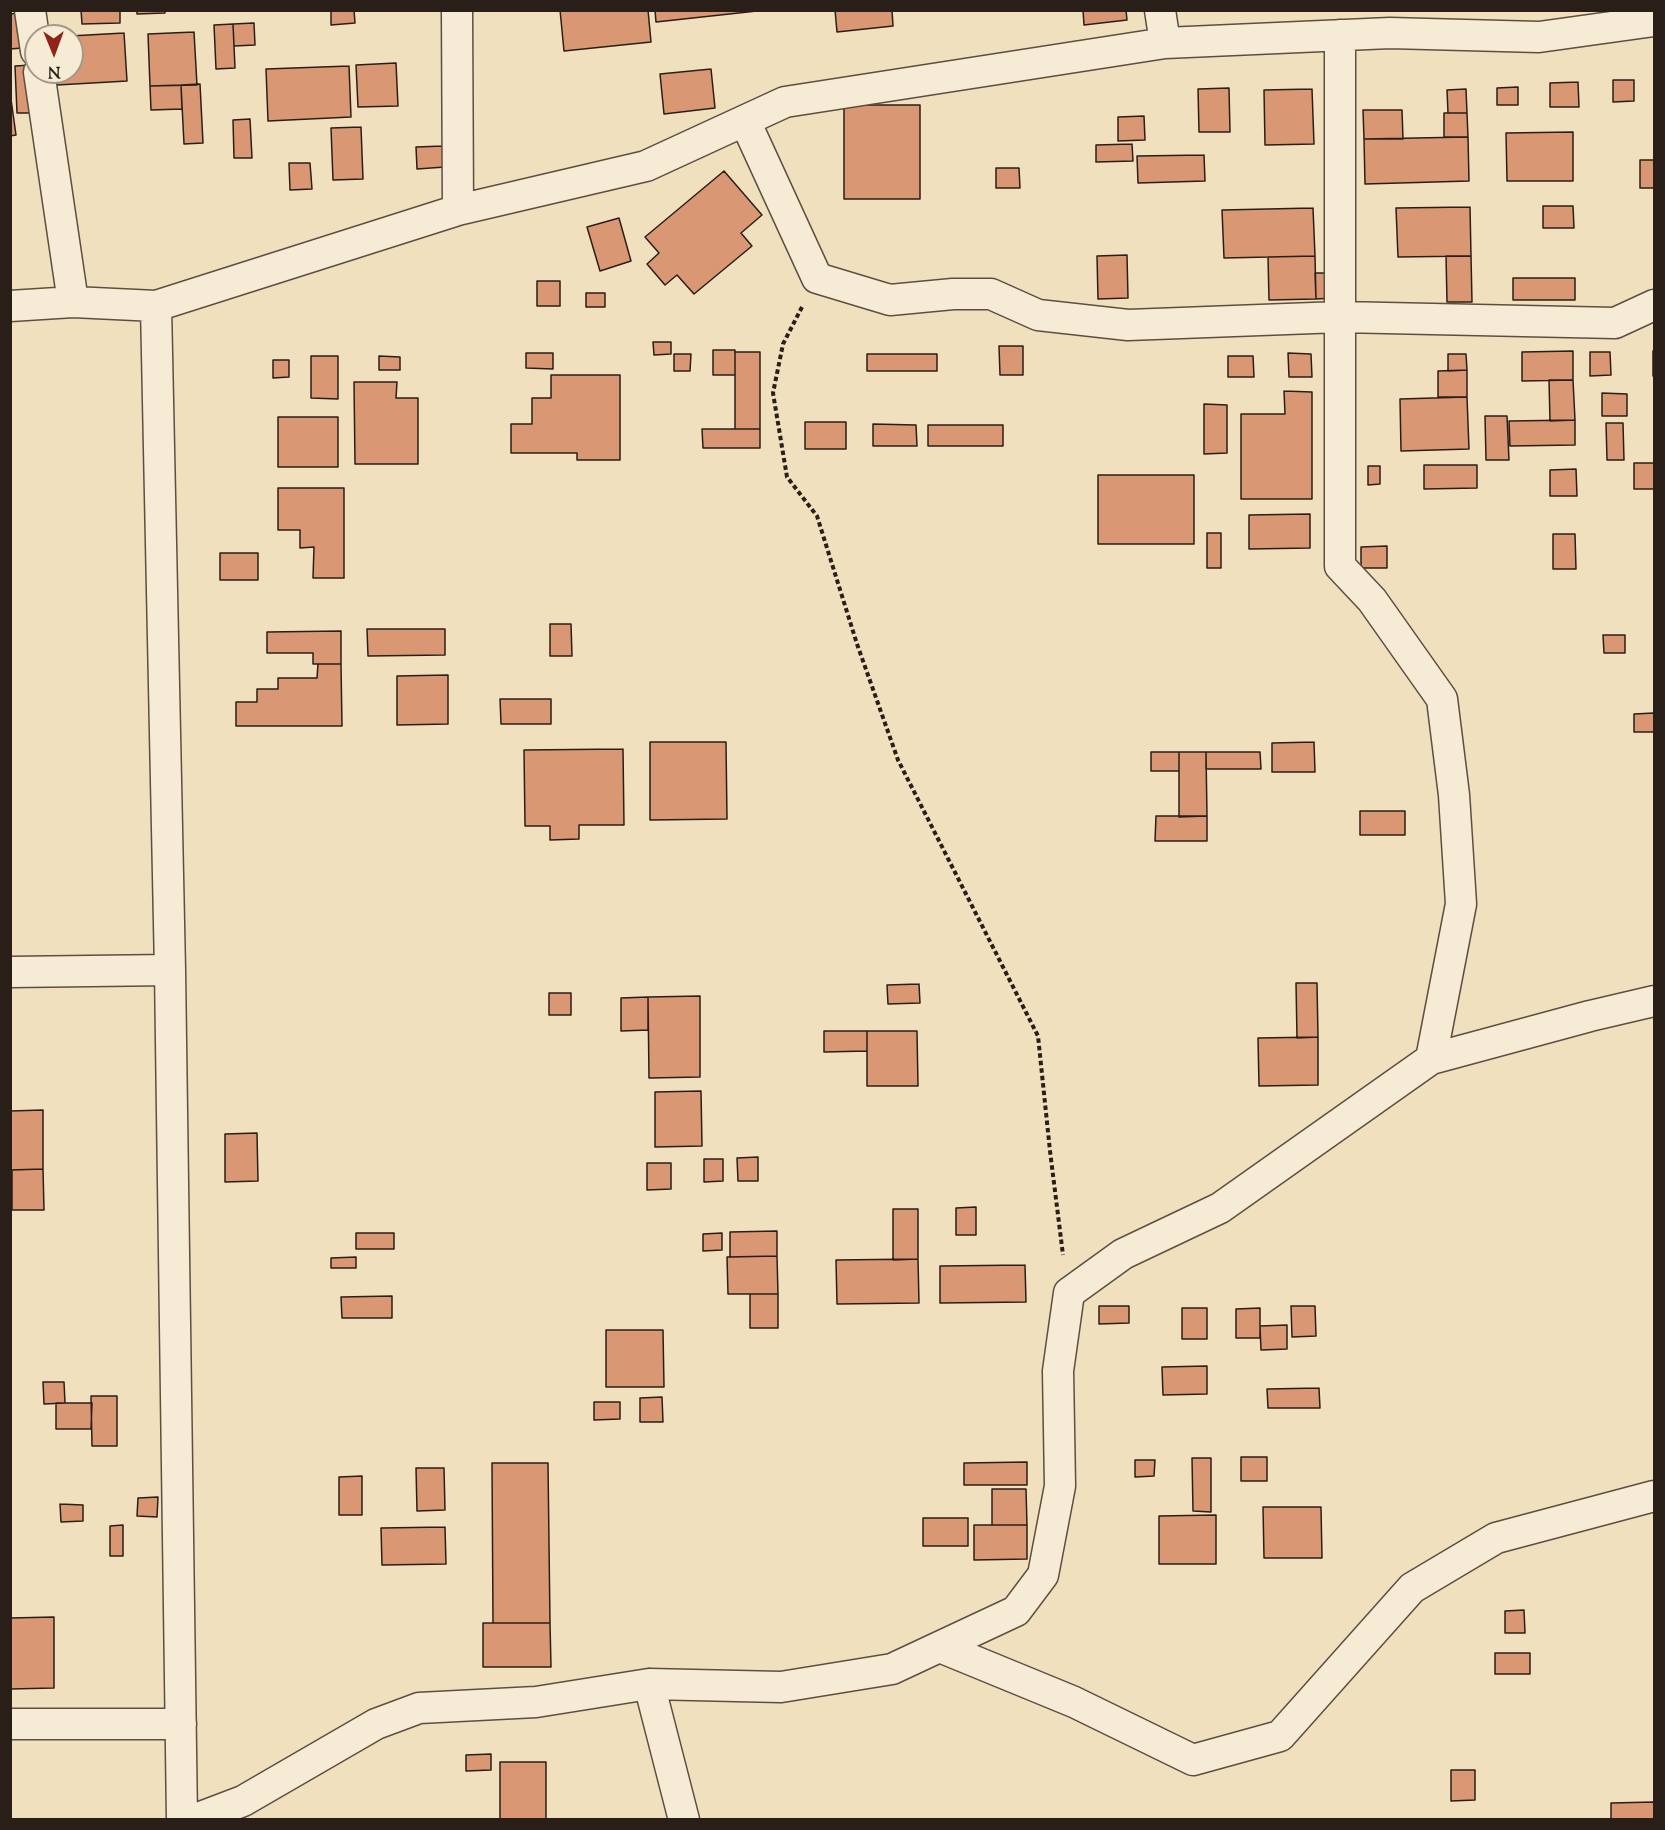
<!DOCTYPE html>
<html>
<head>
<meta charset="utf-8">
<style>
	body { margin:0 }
	#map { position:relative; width:1665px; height:1830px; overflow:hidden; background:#f1e0be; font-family:"Sorts Mill Goudy",serif }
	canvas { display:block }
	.frame { position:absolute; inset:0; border:12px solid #2a1f18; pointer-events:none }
	.north { position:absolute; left:24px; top:24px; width:60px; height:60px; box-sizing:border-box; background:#f6ebd5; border:2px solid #a49989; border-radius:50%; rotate:179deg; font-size:16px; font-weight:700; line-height:24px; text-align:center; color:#2a1f18 }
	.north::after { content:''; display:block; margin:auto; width:21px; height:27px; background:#8f2418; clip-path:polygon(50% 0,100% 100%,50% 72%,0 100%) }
</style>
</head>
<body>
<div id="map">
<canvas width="1665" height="1830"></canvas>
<div class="frame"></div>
<div class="north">N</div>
</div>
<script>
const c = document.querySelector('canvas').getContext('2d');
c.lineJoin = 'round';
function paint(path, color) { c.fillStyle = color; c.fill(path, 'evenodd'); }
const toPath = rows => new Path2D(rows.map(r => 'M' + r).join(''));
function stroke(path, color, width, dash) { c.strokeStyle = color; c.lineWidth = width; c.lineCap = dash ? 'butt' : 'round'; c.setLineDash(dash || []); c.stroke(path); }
const building = toPath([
	[81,10,120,10,120,23,82,24,81,10],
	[137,10,165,10,165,13,137,14,137,10],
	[331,10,354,10,355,23,331,25,331,10],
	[560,10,648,10,651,42,564,51,560,10],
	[655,10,757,10,757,11,656,22,655,10],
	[835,10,892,10,893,26,837,32,835,10],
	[1083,10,1126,10,1127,20,1084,25,1083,10],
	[19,13,22,48,10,49,10,14,19,13],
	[254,23,255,45,234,46,233,24,254,23],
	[233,24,235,68,216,69,214,25,233,24],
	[194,32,197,85,150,86,148,34,194,32],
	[124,33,127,81,57,85,56,72,72,72,72,36,70,36,124,33],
	[396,63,398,106,358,107,356,65,396,63],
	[32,65,34,113,17,113,15,66,32,65],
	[349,66,351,117,268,121,266,69,349,66],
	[711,69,715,108,664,114,660,74,711,69],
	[1613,80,1634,80,1634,101,1613,102,1613,80],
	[1578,82,1579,107,1550,107,1550,83,1578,82],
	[200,84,203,143,184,144,181,85,200,84],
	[181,85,182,109,151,110,150,86,181,85],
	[1518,87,1518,105,1497,105,1497,88,1518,87],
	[1229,88,1230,132,1199,132,1198,89,1229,88],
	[1312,89,1314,144,1265,145,1264,90,1312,89],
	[1466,89,1467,113,1448,113,1447,90,1466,89],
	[10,92,16,135,10,136,10,92],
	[844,105,920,105,920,199,844,199,844,105],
	[1363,110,1402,110,1403,139,1364,139,1363,110],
	[1444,113,1467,113,1468,137,1444,137,1444,113],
	[1144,116,1145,140,1118,141,1118,117,1144,116],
	[250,119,252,158,234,158,233,120,250,119],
	[361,127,363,179,333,180,331,128,361,127],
	[1573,132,1573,181,1507,181,1506,133,1573,132],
	[1468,137,1469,181,1365,184,1364,139,1468,137],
	[1132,144,1133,161,1096,162,1096,145,1132,144],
	[443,146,445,167,417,169,416,147,443,146],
	[1204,155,1205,181,1138,183,1137,156,1204,155],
	[1640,160,1654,160,1654,188,1640,188,1640,160],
	[289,163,310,163,312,189,290,190,289,163],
	[996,168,1019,168,1020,188,996,188,996,168],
	[724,171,762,215,741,233,752,246,694,294,677,275,665,285,647,264,659,253,645,237,724,171],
	[1543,206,1573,206,1574,228,1543,228,1543,206],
	[1470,207,1471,256,1398,257,1396,208,1470,207],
	[1313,208,1315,256,1224,258,1222,210,1313,208],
	[619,218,631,261,600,271,587,227,619,218],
	[1127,255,1128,298,1098,299,1097,256,1127,255],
	[1315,256,1316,299,1269,300,1268,257,1315,256],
	[1446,256,1471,256,1472,302,1447,302,1446,256],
	[1315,273,1332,273,1333,298,1316,299,1315,273],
	[1513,278,1575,278,1575,300,1513,300,1513,278],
	[537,281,560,281,560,306,537,306,537,281],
	[586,293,605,293,605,307,586,307,586,293],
	[653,342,671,342,671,354,654,355,653,342],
	[999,346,1023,346,1023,375,1000,375,999,346],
	[713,350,735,350,735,375,713,375,713,350],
	[1654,350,1654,376,1653,376,1653,351,1654,350],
	[1573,351,1573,380,1522,381,1522,352,1573,351],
	[735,352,760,352,760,429,735,429,735,352],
	[1590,352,1610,352,1611,375,1590,376,1590,352],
	[526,353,553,353,553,369,526,368,526,353],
	[1288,353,1311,354,1312,377,1289,377,1288,353],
	[674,354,691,354,690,371,674,371,674,354],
	[867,354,937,354,937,371,867,371,867,354],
	[1448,354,1466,354,1467,370,1448,371,1448,354],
	[311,356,338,356,338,399,311,398,311,356],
	[379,356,400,357,400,370,379,370,379,356],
	[1228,356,1253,356,1254,377,1228,377,1228,356],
	[273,360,289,360,289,377,273,378,273,360],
	[1467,370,1467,397,1438,397,1438,371,1467,370],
	[551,375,620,375,620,460,577,460,577,453,511,453,511,424,532,424,532,398,551,398,551,375],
	[1549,380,1573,380,1575,420,1550,421,1549,380],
	[354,382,397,382,396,398,418,398,418,464,355,464,354,382],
	[1284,391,1312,392,1312,499,1241,499,1241,414,1285,414,1284,391],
	[1602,393,1627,394,1627,416,1602,416,1602,393],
	[1467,397,1469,449,1401,451,1400,399,1467,397],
	[1204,404,1227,405,1227,453,1204,454,1204,404],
	[1485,416,1507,416,1509,460,1486,460,1485,416],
	[278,417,338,417,338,467,278,467,278,417],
	[1575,420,1575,445,1510,446,1509,421,1575,420],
	[805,422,846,422,846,449,805,449,805,422],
	[1606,423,1623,423,1624,460,1607,460,1606,423],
	[873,424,916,425,917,446,873,446,873,424],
	[928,425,1003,425,1003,446,928,446,928,425],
	[702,429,760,429,760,448,703,448,702,429],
	[1634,463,1654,463,1654,489,1634,489,1634,463],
	[1424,465,1477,465,1477,488,1424,489,1424,465],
	[1368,466,1380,466,1380,484,1368,485,1368,466],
	[1576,469,1577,496,1550,496,1550,470,1576,469],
	[1098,475,1194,475,1194,544,1098,544,1098,475],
	[278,488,344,488,344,578,313,578,314,547,300,548,300,530,278,530,278,488],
	[1310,514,1310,548,1249,549,1249,515,1310,514],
	[1207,533,1221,533,1221,568,1207,568,1207,533],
	[1553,534,1575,534,1576,569,1553,569,1553,534],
	[1387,546,1387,568,1361,568,1361,547,1387,546],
	[220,553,258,553,258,580,220,580,220,553],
	[550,624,571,624,572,656,550,656,550,624],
	[367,629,445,629,445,655,368,656,367,629],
	[341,631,341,664,313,664,313,653,267,653,267,632,341,631],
	[1603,635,1625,635,1625,653,1604,653,1603,635],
	[318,664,341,664,342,726,236,726,236,702,257,702,257,689,278,689,278,678,317,678,318,664],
	[448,675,448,724,397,725,397,676,448,675],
	[500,699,551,699,551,724,501,724,500,699],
	[1654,713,1654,732,1634,732,1634,714,1654,713],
	[650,742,726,742,727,819,650,820,650,742],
	[1314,742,1315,772,1272,772,1272,743,1314,742],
	[623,749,624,825,579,825,579,839,550,840,550,826,525,826,524,750,623,749],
	[1151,752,1179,752,1179,771,1151,771,1151,752],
	[1179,752,1206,752,1207,816,1179,817,1179,752],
	[1206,752,1260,752,1261,769,1206,769,1206,752],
	[1360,811,1405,811,1405,835,1360,835,1360,811],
	[1156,816,1207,816,1207,841,1155,841,1156,816],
	[1296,983,1317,983,1318,1037,1297,1038,1296,983],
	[919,984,920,1003,888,1004,887,985,919,984],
	[549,993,571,993,571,1015,549,1015,549,993],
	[700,996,700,1077,649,1078,648,997,700,996],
	[648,997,648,1030,621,1031,621,998,648,997],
	[824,1031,867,1031,867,1051,824,1052,824,1031],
	[867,1031,917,1031,918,1086,867,1086,867,1031],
	[1318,1037,1318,1085,1259,1086,1258,1038,1318,1037],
	[701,1091,702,1146,655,1147,655,1092,701,1091],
	[43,1110,43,1169,10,1170,10,1111,43,1110],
	[257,1133,258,1181,225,1182,225,1134,257,1133],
	[758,1157,758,1181,738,1181,737,1158,758,1157],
	[704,1159,723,1159,723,1181,704,1182,704,1159],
	[647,1163,671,1163,671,1189,647,1190,647,1163],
	[43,1169,44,1210,12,1210,12,1170,43,1169],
	[976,1207,976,1235,956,1235,956,1208,976,1207],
	[893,1209,918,1209,918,1259,893,1260,893,1209],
	[777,1231,777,1256,730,1257,730,1232,777,1231],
	[356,1233,394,1233,394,1249,356,1249,356,1233],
	[722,1233,722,1250,703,1251,703,1234,722,1233],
	[777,1256,778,1294,728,1294,727,1257,777,1256],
	[356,1257,356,1268,331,1268,331,1258,356,1257],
	[918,1259,919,1303,837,1304,836,1260,918,1259],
	[1025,1265,1026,1302,940,1303,940,1266,1025,1265],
	[750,1294,778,1294,778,1328,750,1328,750,1294],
	[392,1296,392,1318,342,1318,341,1297,392,1296],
	[1099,1306,1129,1306,1129,1323,1099,1324,1099,1306],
	[1291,1306,1315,1306,1316,1336,1292,1337,1291,1306],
	[1182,1308,1207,1308,1207,1339,1182,1339,1182,1308],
	[1260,1308,1260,1338,1236,1338,1236,1309,1260,1308],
	[1287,1325,1287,1349,1261,1350,1260,1326,1287,1325],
	[606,1330,663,1330,664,1387,606,1387,606,1330],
	[1207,1366,1207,1394,1163,1395,1162,1367,1207,1366],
	[43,1382,64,1382,65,1403,44,1404,43,1382],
	[1319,1388,1320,1408,1268,1408,1267,1389,1319,1388],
	[91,1396,117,1396,117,1446,92,1446,91,1396],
	[662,1397,663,1422,640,1422,640,1398,662,1397],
	[594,1402,620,1402,620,1419,594,1420,594,1402],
	[56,1403,92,1403,91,1429,56,1429,56,1403],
	[1241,1457,1267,1457,1267,1481,1241,1481,1241,1457],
	[1192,1458,1211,1458,1211,1512,1193,1511,1192,1458],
	[1135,1460,1155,1460,1154,1476,1135,1477,1135,1460],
	[1027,1462,1027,1485,964,1485,964,1463,1027,1462],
	[492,1463,548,1463,550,1623,493,1623,492,1463],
	[416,1468,444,1468,445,1510,417,1511,416,1468],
	[362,1476,362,1515,339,1515,339,1477,362,1476],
	[992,1489,1026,1489,1027,1525,992,1525,992,1489],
	[158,1497,157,1517,137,1516,138,1498,158,1497],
	[60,1504,83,1505,83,1521,61,1522,60,1504],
	[1263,1507,1321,1507,1322,1558,1264,1558,1263,1507],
	[1216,1515,1216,1564,1159,1564,1159,1516,1216,1515],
	[923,1518,968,1518,968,1546,923,1546,923,1518],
	[123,1525,123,1556,110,1556,110,1526,123,1525],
	[974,1525,1027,1525,1027,1559,974,1560,974,1525],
	[445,1527,446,1564,382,1565,381,1528,445,1527],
	[1524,1610,1525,1633,1505,1633,1505,1611,1524,1610],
	[54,1617,54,1688,10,1689,10,1618,54,1617],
	[483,1623,550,1623,551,1667,483,1667,483,1623],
	[1495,1653,1530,1653,1530,1674,1495,1674,1495,1653],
	[491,1754,491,1770,466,1771,466,1755,491,1754],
	[500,1762,546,1762,546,1820,500,1820,500,1762],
	[1451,1770,1475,1770,1475,1800,1451,1801,1451,1770],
	[1654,1802,1654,1820,1611,1820,1611,1803,1654,1802]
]);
paint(building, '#d99873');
stroke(building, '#2a1f18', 1.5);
const street = toPath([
	[30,10,36,51],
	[457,10,458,210],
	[1160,10,1165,43],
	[1340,35,1340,566,1372,600,1442,699,1454,795,1461,904,1431,1059],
	[39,72,73,302],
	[745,121,817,278,890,300,953,294,991,294,1038,315,1128,325,1340,317,1615,323,1654,305],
	[10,306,73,302,156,306,458,210,646,166,785,102,1165,43,1390,33,1539,37,1654,21],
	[156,306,170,970,182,1820],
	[10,972,170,970],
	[940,1647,1074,1702,1193,1760,1280,1736,1412,1588,1496,1538,1654,1496],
	[649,1684,684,1820],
	[10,1724,181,1724],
	[193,1820,243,1801,376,1724,419,1708,536,1702,649,1684,781,1687,892,1669,1016,1611,1043,1575,1060,1486,1058,1371,1069,1293,1123,1254,1220,1208,1431,1059,1590,1016,1654,1001]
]);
stroke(street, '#5c4f42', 33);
stroke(toPath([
	[802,307,783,344,773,393,787,477,817,516,857,644,898,760,1038,1036,1050,1151,1063,1255]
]), '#2a1f18', 4, [4.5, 3]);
stroke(street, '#f6ebd5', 30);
</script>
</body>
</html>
